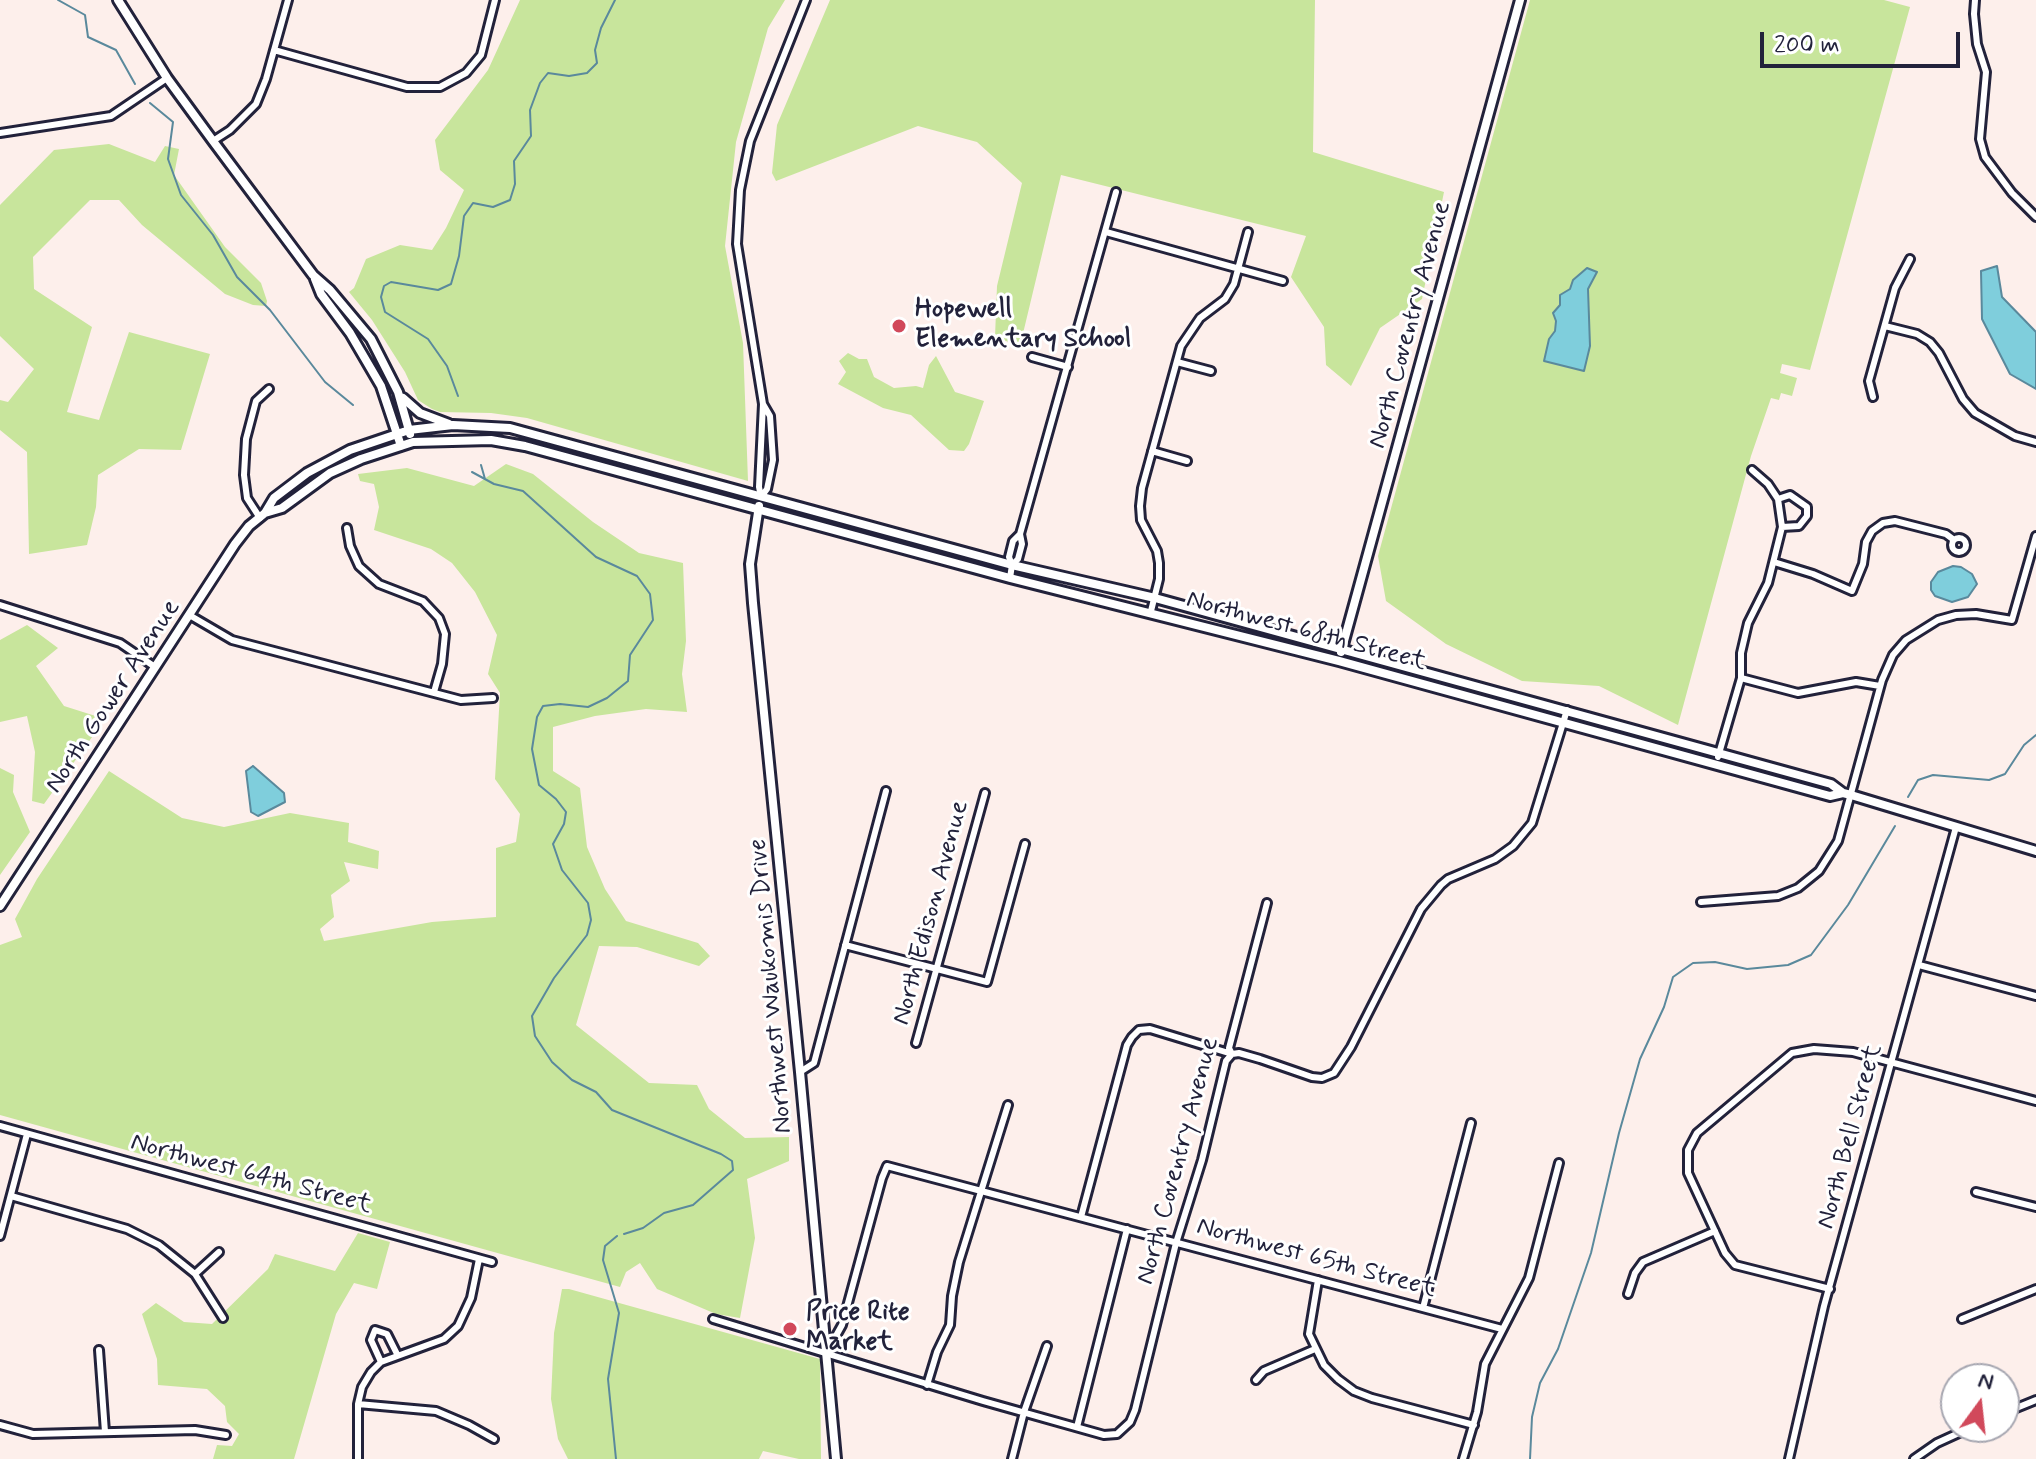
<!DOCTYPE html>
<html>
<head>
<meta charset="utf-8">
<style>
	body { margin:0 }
	#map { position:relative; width:2036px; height:1459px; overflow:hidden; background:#fdefeb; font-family:Mynerve,sans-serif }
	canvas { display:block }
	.north { position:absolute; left:1940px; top:1363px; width:80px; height:80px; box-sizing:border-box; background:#fff; border:2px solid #a7a7b1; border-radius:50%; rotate:15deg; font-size:22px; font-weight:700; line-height:32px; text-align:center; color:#22223b }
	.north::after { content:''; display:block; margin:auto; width:28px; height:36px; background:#d1495b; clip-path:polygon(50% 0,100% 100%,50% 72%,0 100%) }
	.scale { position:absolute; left:1760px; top:32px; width:200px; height:36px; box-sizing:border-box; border:4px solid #22223b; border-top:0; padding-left:10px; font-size:24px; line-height:28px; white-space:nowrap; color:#22223b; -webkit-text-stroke:6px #fff; paint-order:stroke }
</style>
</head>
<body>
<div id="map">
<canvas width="2036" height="1459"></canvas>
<div class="north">N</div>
<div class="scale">200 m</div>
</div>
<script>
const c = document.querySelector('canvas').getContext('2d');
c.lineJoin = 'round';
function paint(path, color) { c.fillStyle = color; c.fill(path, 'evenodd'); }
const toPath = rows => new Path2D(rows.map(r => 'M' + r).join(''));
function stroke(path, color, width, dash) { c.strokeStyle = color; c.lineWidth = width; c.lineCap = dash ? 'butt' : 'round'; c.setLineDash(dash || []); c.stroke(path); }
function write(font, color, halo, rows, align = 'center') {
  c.font = font + ' Mynerve,sans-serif'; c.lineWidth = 6; c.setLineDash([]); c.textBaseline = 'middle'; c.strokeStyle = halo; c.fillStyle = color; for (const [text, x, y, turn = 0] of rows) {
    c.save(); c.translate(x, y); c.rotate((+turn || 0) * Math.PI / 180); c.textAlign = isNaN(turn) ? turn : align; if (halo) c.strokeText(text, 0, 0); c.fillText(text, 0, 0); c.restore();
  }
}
paint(toPath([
	[520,0,785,0,768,28,736,142,725,246,743,343,748,481,527,418,491,413,440,412,432,409,418,400,405,372,372,320,349,292,354,288,366,259,400,245,432,250,446,228,464,190,440,170,435,140,488,70],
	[830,0,1315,0,1313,152,1444,192,1422,299,1380,328,1351,386,1326,365,1324,327,1291,277,1306,236,1061,175,1020,346,995,337,997,286,1022,183,977,142,918,126,776,181,772,173,777,125],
	[1530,0,1884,0,1910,7,1810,370,1782,364,1780,373,1797,378,1792,396,1781,393,1779,400,1771,398,1751,456,1678,725,1599,686,1522,681,1446,644,1386,601,1378,556],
	[109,144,155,162,165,146,179,149,174,175,225,247,261,283,267,301,266,306,253,305,225,294,142,225,119,200,90,200,33,257,34,289,92,327,67,412,99,420,129,332,210,354,181,450,139,449,98,475,96,507,87,545,29,554,27,452,0,430,0,400,8,402,34,369,0,336,0,205,54,150],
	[848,353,859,359,867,359,874,377,894,388,916,386,923,388,929,365,936,356,955,392,984,401,969,444,964,451,949,450,911,415,883,408,838,384,846,372,839,361],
	[506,464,533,474,593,522,639,553,683,563,686,641,682,674,687,712,646,709,595,716,553,727,553,771,580,788,587,847,605,889,626,921,698,943,710,956,699,966,637,947,599,946,576,1025,649,1083,697,1085,709,1109,745,1138,789,1137,789,1161,747,1179,755,1238,740,1318,716,1314,657,1289,640,1263,626,1272,620,1287,0,1115,0,945,22,937,15,919,37,879,109,771,182,818,224,827,290,813,349,823,348,842,379,851,378,869,344,862,350,881,331,895,334,917,320,929,324,941,432,922,496,917,496,848,516,842,520,814,495,779,500,693,488,674,497,635,475,592,452,563,431,549,374,530,379,507,374,484,360,481,358,474,407,468,474,486],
	[27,625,58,648,36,666,64,706,105,719,44,804,32,801,35,752,27,716,0,722,0,640],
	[0,768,14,775,13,792,30,832,0,875],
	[358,1233,390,1242,377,1289,354,1283,336,1314,294,1459,213,1459,217,1445,232,1446,239,1434,227,1422,225,1406,207,1389,158,1385,157,1359,142,1314,156,1303,184,1322,212,1324,268,1269,275,1254,335,1271],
	[562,1289,569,1289,820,1359,821,1459,799,1459,763,1451,759,1459,568,1459,558,1439,551,1399,554,1333]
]), '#c8e59c');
const water = toPath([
	[1997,266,2002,297,2036,332,2036,389,2010,374,1982,319,1981,271,1997,266],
	[1587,268,1597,272,1588,289,1590,346,1584,371,1544,361,1549,339,1555,331,1556,321,1553,313,1560,305,1560,295,1570,289,1573,280,1587,268],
	[1953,566,1961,567,1972,574,1977,584,1968,597,1952,602,1935,596,1931,590,1931,582,1938,572,1953,566],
	[253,766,284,793,285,802,258,816,251,812,246,771,253,766]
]);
paint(water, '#7fcedc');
stroke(water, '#5a899c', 2);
stroke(toPath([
	[58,0,85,15,88,37,116,50,135,84],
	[150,103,173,122,168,159,181,195,213,235,237,277,270,310,325,382,353,405],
	[458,396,447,366,428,339,385,312,381,297,384,286,391,282,438,290,451,284,459,256,464,216,473,203,493,207,510,200,515,184,514,161,531,136,530,110,540,83,548,73,569,76,587,73,597,63,595,50,601,28,615,0],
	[481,465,485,479],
	[472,472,494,484,523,491,596,557,637,576,650,594,653,620,630,655,628,681,607,698,588,707,560,704,543,706,537,717,532,749,539,785,556,799,566,812,564,824,553,844,562,870,588,903,591,920,587,935,554,978,532,1016,535,1036,552,1062,572,1080,596,1092,612,1110,721,1154,732,1161,733,1170,693,1205,664,1213,643,1228,624,1234],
	[1908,797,1918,780,1933,775,1989,780,2005,774,2024,745,2036,735],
	[616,1459,608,1379,619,1313,603,1260,605,1246,617,1236],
	[1530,1459,1532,1417,1540,1383,1558,1349,1591,1253,1619,1133,1640,1059,1664,1007,1673,977,1693,963,1715,962,1747,969,1788,965,1811,955,1848,905,1895,826]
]), '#5a899c', 2);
const street = toPath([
	[1975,0,1974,14,1977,44,1986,72,1980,139,1985,157,2012,193,2036,217],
	[274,50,407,87,440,87,466,73,481,55,495,0],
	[0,133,111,116,167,78],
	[213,141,230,130,256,104,266,79,288,0],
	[1106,232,1283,281],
	[1885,326,1917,334,1930,342,1939,353,1963,399,1975,413,2015,436,2036,442],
	[1032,357,1068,367],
	[1177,362,1211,371],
	[1873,397,1869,381,1895,288,1910,259],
	[1152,451,1187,461],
	[761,497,759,487,763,404,737,244,740,190,750,141,806,0],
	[761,497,767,489,773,460,770,416,763,404],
	[1778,499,1790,495,1807,507,1807,516,1799,526,1782,527],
	[260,518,247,498,244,475,246,439,256,401,269,389],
	[347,528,350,546,359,566,379,584,423,601,439,618,445,634,442,664,434,692],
	'1952 545a7 7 0 1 1 14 0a7 7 0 1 1-14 0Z',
	[1774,562,1813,574,1852,591,1863,564,1866,542,1872,531,1883,523,1895,521,1946,534,1954,540],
	[1012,565,1018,559,1022,544,1020,534,1116,192],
	[1010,578,1012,565,1009,557,1013,541,1020,534],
	[0,605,120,643,155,667],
	[1151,611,1159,579,1159,563,1157,551,1141,520,1140,506,1142,488,1181,346,1200,318,1225,299,1234,284,1248,232],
	[191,616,232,640,461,700,493,698],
	[1741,678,1798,693,1856,682,1880,686],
	[1718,757,1741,678,1741,653,1748,623,1768,583,1782,527,1778,499,1768,484,1752,470],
	[1701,902,1778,896,1798,888,1819,871,1838,841,1882,680,1893,655,1906,640,1938,620,1956,615,1976,614,2012,620,2036,536],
	[845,945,987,982,1025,844],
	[1919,965,2036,996],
	[916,1043,985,793],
	[800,1072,814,1063,886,791],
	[0,1126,492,1262],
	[1976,1192,2036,1207],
	[11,1196,127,1229,159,1245,195,1274,223,1318],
	[1081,1217,1127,1045,1132,1037,1139,1030,1150,1029,1232,1054,1239,1053,1260,1059,1312,1077,1322,1078,1334,1073,1351,1047,1421,909,1441,885,1448,879,1495,859,1513,846,1532,823,1567,710],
	[0,1236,27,1134],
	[195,1274,219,1252],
	[1318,1280,1309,1334,1324,1365,1338,1379,1354,1391,1372,1398,1474,1425],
	[1830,1289,1735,1265,1725,1253,1688,1173,1688,1150,1697,1133,1792,1053,1814,1049,1853,1052,2036,1101],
	[1628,1294,1635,1273,1643,1262,1715,1231],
	[1423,1308,1471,1123],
	[713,1319,983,1401,1104,1435,1117,1434,1130,1422,1135,1410,1176,1243,1202,1160,1226,1061,1232,1054,1229,1048,1267,903],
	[1962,1319,2036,1289],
	[99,1350,105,1432],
	[827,1352,842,1325,882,1178,887,1166,1502,1329],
	[381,1362,371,1340,375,1330,387,1334,397,1354],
	[1256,1380,1264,1371,1315,1349],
	[927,1385,937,1352,950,1325,952,1296,959,1262,1008,1105],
	[358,1404,436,1411,469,1425,494,1439],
	[2004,1413,2036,1400],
	[0,1425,33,1434,195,1430,226,1435],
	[1077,1427,1127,1229],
	[358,1459,358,1404,362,1387,371,1372,381,1362,444,1339,458,1326,471,1298,479,1259],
	[1012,1459,1024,1412,1047,1346],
	[1463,1459,1477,1412,1485,1364,1529,1278,1559,1163],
	[1789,1459,1824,1306,1956,827],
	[1914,1459,1937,1443,1972,1427]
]);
const secondary = toPath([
	[118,0,167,78,213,141,313,275,330,290,371,339,398,392,410,434],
	[315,279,321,294,350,333,381,386,401,446],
	[403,398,420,413,449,424],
	[759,506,750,564,753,603,800,1072,836,1459],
	[265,513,282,508,330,473,361,459,413,442,491,440,525,446,1010,578,1339,661,1830,796,1843,793,1851,795,2036,851],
	[1341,652,1520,0],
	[0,906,235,544,249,526,265,513,274,498,307,473,350,450,409,430,453,425,510,428,1012,565,1155,598,1831,784,1843,793]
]);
stroke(street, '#22223b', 12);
stroke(secondary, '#22223b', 14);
stroke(street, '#fff', 6);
stroke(secondary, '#fff', 8);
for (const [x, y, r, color] of [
	[899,326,8,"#d1495b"],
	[790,1329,8,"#d1495b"]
]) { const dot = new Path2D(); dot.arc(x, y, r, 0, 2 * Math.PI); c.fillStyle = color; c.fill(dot); stroke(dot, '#fff', 3); }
write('bold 26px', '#22223b', '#fff', [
	["Hopewell",915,311],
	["Elementary School",915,341],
	["Price Rite",806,1314],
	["Market",806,1344]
], 'left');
write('26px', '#22223b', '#fff', [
	["North Coventry Avenue",1411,325,-75],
	["Northwest 68th Street",1306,632,15],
	["North Gower Avenue",114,697,-57],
	["North Edison Avenue",932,913,-75],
	["Northwest Waukomis Drive",772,986,-95],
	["North Bell Street",1851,1137,-75],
	["North Coventry Avenue",1179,1161,-75],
	["Northwest 64th Street",251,1175,15],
	["Northwest 65th Street",1316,1259,15]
]);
</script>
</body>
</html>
